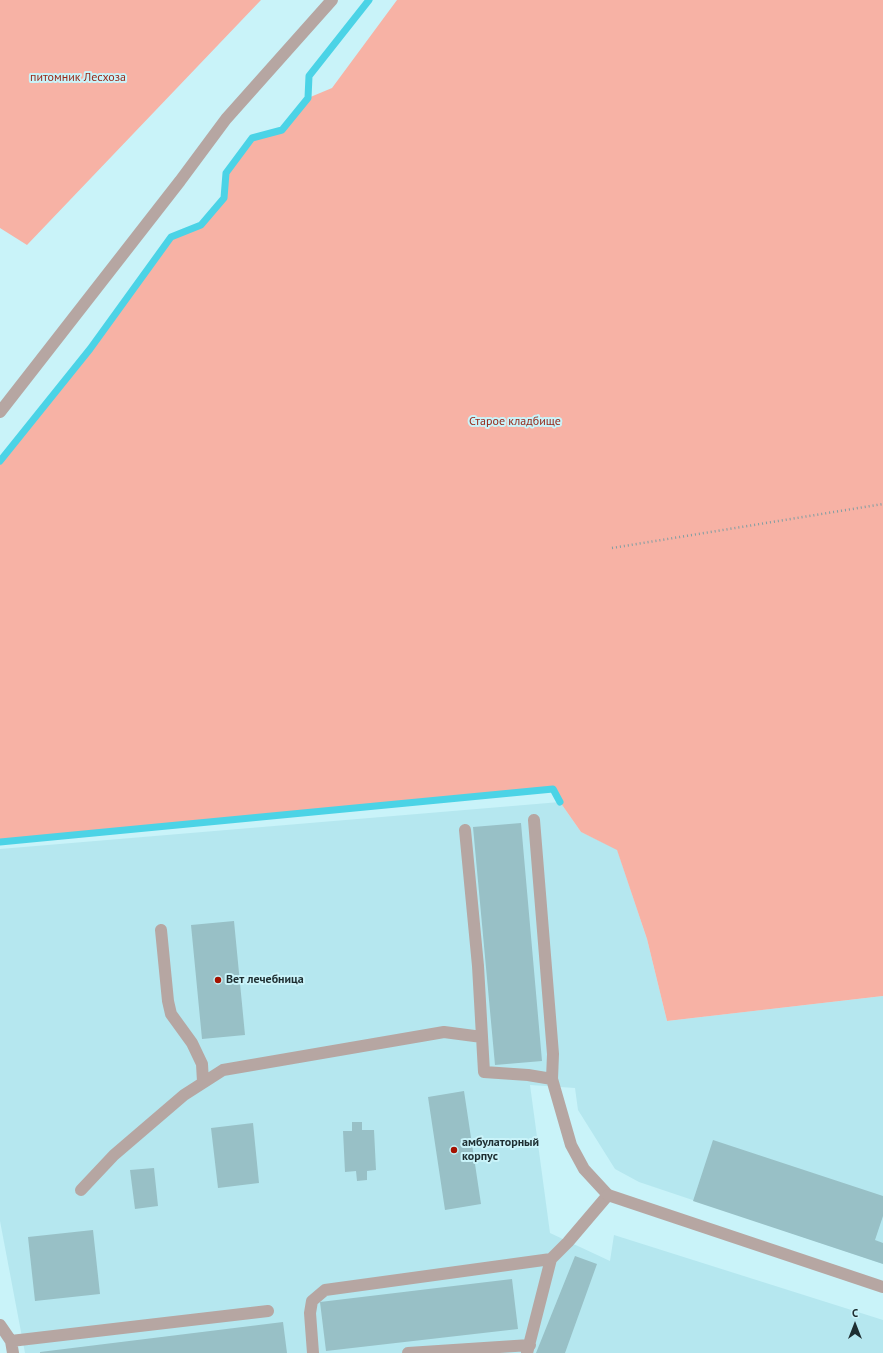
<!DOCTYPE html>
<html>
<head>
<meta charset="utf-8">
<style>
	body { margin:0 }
	#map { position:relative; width:883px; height:1353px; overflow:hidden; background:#c9f3f9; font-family:"PT Sans",sans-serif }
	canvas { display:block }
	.north { position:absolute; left:835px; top:1305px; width:40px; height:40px; -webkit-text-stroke:3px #c9f3f9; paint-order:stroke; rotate:0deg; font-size:11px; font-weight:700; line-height:16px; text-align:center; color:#1e2e31 }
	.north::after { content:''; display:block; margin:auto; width:14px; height:18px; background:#1e2e31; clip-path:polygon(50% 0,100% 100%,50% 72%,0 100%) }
</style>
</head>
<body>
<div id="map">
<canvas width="883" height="1353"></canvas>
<div class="north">С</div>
</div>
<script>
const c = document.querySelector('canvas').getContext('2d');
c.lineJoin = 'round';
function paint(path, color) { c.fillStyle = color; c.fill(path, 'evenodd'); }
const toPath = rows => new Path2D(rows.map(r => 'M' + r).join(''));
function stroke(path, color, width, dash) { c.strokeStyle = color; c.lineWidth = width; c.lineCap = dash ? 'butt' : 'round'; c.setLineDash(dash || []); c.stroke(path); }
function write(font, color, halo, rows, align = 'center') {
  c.font = font + ' "PT Sans",sans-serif'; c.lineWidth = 4; c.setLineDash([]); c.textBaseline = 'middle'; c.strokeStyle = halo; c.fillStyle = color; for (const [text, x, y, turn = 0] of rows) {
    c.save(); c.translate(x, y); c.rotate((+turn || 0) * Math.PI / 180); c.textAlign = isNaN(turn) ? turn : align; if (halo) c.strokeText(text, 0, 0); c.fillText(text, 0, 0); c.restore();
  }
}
paint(toPath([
	[560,802,581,832,617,849,647,939,667,1021,883,996,883,1264,639,1182,615,1169,578,1110,575,1088,530,1085,550,1233,610,1261,614,1235,883,1320,883,1353,25,1353,0,1221,0,849]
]), '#b5e7ef');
paint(toPath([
	[0,0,261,0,27,245,0,228],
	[397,0,883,0,883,996,667,1021,647,939,617,850,581,832,560,802,553,789,0,842,0,461,90,349,171,237,201,225,224,198,226,173,252,138,282,130,308,98,332,88]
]), '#f7b2a5');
stroke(toPath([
	[0,461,90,349,171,237,201,225,224,198,226,173,252,138,282,130,308,98,309,76,369,0],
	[0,842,553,789,560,802]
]), '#4bd3e6', 7);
paint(toPath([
	[521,823,542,1061,495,1065,473,827],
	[234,921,245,1035,202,1039,191,925],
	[464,1091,481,1204,445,1210,428,1097],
	[352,1122,362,1122,362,1130,374,1130,376,1170,367,1171,367,1180,357,1181,356,1171,345,1172,343,1131,352,1131],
	[253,1123,259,1183,218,1188,211,1128],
	[713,1140,883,1196,883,1216,875,1240,883,1243,883,1264,693,1201],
	[154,1168,158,1206,135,1209,130,1170],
	[93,1230,100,1294,35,1301,28,1237],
	[575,1256,597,1264,565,1353,536,1353],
	[512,1279,518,1329,326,1351,320,1302],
	[283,1322,287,1353,40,1353,40,1352]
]), '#98c0c6');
stroke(toPath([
	[612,548,883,504]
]), '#7f9ea3', 2.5, [1, 3]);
stroke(toPath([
	[0,412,180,181,226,119,332,0],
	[465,830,478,966,484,1072,528,1075,552,1079],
	[161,930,168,1001,171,1014,192,1043,202,1064,203,1082],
	[81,1190,114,1155,184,1095,223,1070,444,1032,482,1037],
	[0,1325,11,1341,13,1353],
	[11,1341,268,1311],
	[313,1353,310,1313,312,1301,325,1290,551,1259],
	[408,1353,530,1345],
	[527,1353,551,1259,568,1242,608,1195,584,1169,571,1145,552,1079,553,1054,534,820]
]), '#b6a6a2', 12);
stroke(toPath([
	[608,1195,883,1287]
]), '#b6a6a2', 12);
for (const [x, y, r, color] of [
	[218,980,4,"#a51200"],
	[454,1150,4,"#a51200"]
]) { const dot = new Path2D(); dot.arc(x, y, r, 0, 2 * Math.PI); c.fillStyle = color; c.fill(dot); stroke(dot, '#c9f3f9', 1.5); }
write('12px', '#962919', '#c9f3f9', [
	["питомник Лесхоза",78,78],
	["Старое кладбище",515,422]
]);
write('bold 12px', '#1e2e31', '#c9f3f9', [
	["Вет лечебница",226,980],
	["амбулаторный",462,1143],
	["корпус",462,1157]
], 'left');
</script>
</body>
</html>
